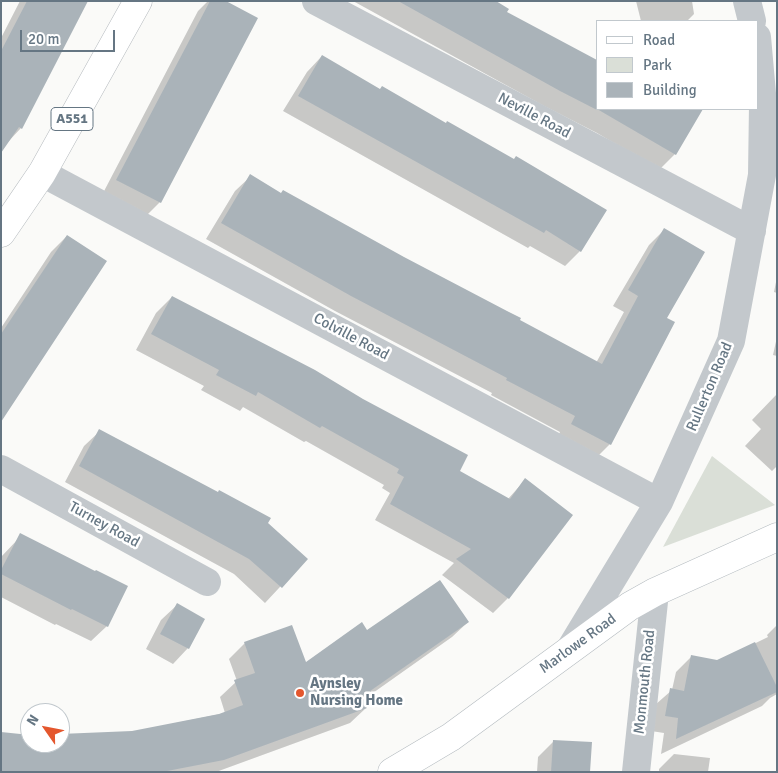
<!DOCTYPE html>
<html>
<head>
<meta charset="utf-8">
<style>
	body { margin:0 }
	#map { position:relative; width:778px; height:773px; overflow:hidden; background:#fafaf8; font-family:Signika,sans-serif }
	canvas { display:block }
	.frame { position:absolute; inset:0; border:2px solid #657683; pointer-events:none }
	.legend { position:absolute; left:596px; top:20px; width:162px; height:90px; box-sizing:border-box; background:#fff; border:1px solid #c1c8cd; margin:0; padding:6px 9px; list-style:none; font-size:15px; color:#657683 }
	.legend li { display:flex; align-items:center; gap:10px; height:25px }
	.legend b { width:25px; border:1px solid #c1c8cd }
	.north { position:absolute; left:20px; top:703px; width:50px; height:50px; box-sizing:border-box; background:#fff; border:1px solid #c1c8cd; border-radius:50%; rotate:303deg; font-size:14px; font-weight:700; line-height:20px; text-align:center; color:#657683 }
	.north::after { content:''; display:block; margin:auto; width:18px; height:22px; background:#e4572e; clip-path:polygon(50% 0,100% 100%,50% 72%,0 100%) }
	.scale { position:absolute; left:20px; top:30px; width:95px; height:22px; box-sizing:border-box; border:2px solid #657683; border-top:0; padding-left:6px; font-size:15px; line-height:18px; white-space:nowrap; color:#657683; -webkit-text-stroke:4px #fff; paint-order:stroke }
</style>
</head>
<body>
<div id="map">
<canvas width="778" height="773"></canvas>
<div class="frame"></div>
<ul class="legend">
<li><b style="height:6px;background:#fff"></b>Road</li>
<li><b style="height:14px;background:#dadfd7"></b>Park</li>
<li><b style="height:14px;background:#aab3b9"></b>Building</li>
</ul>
<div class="north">N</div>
<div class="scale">20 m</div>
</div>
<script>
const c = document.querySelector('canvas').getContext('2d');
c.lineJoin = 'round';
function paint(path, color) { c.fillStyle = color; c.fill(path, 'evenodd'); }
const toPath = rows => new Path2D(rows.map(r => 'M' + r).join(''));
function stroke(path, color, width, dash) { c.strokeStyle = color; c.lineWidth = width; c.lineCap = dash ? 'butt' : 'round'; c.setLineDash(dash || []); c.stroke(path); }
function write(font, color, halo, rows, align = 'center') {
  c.font = font + ' Signika,sans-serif'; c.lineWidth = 5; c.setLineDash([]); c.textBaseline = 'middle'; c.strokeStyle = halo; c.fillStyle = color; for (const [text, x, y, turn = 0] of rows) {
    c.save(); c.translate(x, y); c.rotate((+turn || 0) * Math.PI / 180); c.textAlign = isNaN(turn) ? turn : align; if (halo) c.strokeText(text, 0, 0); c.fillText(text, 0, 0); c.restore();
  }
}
paint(toPath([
	[712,456,775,505,663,547]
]), '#dadfd7');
paint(toPath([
	[20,1,87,1,21,128,7,143,1,151,1,38],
	[208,1,223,1,160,202,144,218,102,195,198,11],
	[353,1,493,1,506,12,597,109,687,109,698,115,675,154,659,170,597,133,544,106],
	[636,1,692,1,694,14,687,21,641,21],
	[322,56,380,90,580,251,565,266,530,246,528,248,283,111,307,72],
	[251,176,281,194,596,363,624,312,613,306,649,245,664,230,665,318,674,323,610,444,594,460,556,440,560,432,491,395,492,393,335,311,206,239,235,191],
	[67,236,1,419,1,328,51,252],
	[777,277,777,293,774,292],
	[172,297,458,471,508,499,525,480,508,598,493,613,442,575,454,563,375,520,390,493,382,488,384,485,306,441,304,442,243,407,240,411,201,390,204,386,136,350,156,313],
	[777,337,777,356,773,355],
	[777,394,777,466,772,471,745,446,761,429,752,420],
	[100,431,267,523,306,559,265,603,234,574,65,482,84,446],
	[19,538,107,626,91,641,56,624,55,625,1,597,1,557],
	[177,605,188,648,173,664,146,649,161,620],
	[468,622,452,637,363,700,366,708,350,723,216,772,1,772,30,736,30,743,60,743,60,736,132,732,225,713,220,697,237,681,229,659,245,643,305,664,367,632],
	[777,625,777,694,770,698,762,706,661,754,664,733,651,731,655,705,672,690,676,672,691,657,717,662,768,637,767,635],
	[554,741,588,772,537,772,538,757],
	[674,754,710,758,708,772,659,772,659,769]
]), '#0003');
paint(toPath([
	[27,1,88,1,22,129,19,127,1,153,1,51],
	[210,1,226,1,258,18,161,203,116,180],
	[398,1,496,1,509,9,507,12,597,60,597,109,703,109,676,155,597,109,597,110,560,91],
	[322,55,380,89,382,86,446,123,447,121,514,159,516,156,607,210,581,252,546,230,544,233,298,96],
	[250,174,281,193,283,190,404,257,507,311,521,318,520,320,602,364,638,296,628,290,664,228,705,252,667,318,675,322,611,445,571,424,575,416,506,380,507,378,351,296,221,223],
	[67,235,107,261,1,422,1,334],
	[172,296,315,370,363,399,468,455,460,471,510,499,525,478,573,515,509,599,456,559,471,549,390,504,404,477,397,473,399,469,322,426,320,428,258,392,256,396,216,375,219,370,151,334],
	[99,429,218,492,219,490,271,518,268,523,308,559,282,588,249,559,79,466],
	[20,533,95,571,96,570,128,586,108,627,72,609,71,610,1,574,1,570],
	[440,580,469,622,363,696,367,708,224,760,162,772,1,772,1,732,30,735,30,743,60,743,60,734,132,731,219,714,243,705,234,680,255,673,244,642,292,625,306,662,362,622,367,630],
	[177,603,205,619,189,649,160,634],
	[755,642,777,687,777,692,676,739,678,718,665,716,670,688,684,691,691,655,717,660],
	[553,740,592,742,590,772,551,772]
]), '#aab3b9');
const secondary = toPath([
	[392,772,451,737,630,606,655,592,777,537]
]);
const primary = toPath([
	[1,233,42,173,138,1]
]);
stroke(secondary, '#b3babf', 29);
stroke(primary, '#b5babe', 29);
stroke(toPath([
	[316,1,752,231],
	[747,1,752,21],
	[42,173,659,502],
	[1,469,207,582],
	[570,649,659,502,731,341,762,175,763,105,757,37],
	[636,772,655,592]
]), '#c3c8cc', 28);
stroke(secondary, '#fff', 28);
stroke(primary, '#fff', 28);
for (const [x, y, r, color] of [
	[300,693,5,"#e4572e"]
]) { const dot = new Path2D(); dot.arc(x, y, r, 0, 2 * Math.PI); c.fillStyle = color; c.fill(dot); stroke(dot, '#fff', 2); }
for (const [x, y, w] of [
	[72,119,42]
]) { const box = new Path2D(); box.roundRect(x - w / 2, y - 11.5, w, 23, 4); c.fillStyle = '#fff'; c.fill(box); stroke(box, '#657683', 1); }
write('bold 14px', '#657683', null, [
	["A551",72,119]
]);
write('15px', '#657683', '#fff', [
	["Neville Road",534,116,28],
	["Colville Road",351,337,28],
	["Rullerton Road",710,387,-67],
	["Turney Road",104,525,29],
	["Marlowe Road",578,644,-36],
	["Monmouth Road",645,682,-84]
]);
write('bold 15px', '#657683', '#fff', [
	["Aynsley",310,684],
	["Nursing Home",310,701]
], 'left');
</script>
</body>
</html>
